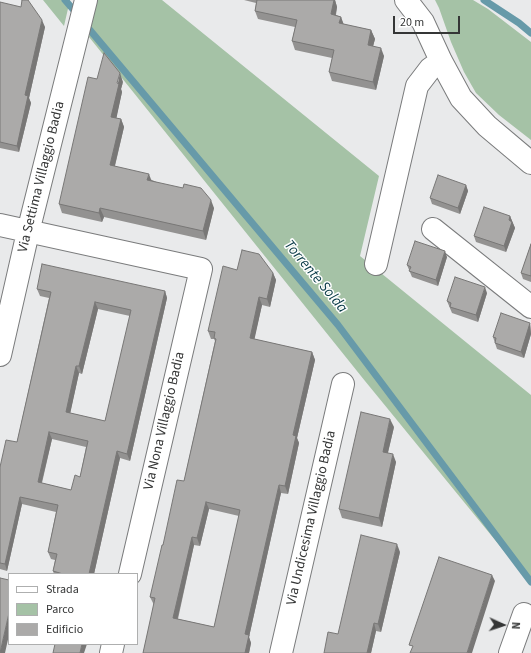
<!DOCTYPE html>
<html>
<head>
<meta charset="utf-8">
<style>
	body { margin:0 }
	#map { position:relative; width:531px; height:653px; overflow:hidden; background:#e9eaeb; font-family:"Source Sans 3",sans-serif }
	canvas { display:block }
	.legend { position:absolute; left:8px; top:573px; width:130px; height:72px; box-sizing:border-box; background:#fff; border:1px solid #aeafaf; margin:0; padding:5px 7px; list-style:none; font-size:12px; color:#353636 }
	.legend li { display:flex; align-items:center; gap:8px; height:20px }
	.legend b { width:20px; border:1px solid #aeafaf }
	.north { position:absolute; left:483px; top:605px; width:40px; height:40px; -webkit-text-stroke:3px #fff; paint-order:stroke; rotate:93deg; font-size:11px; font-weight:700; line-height:16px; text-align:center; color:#353636 }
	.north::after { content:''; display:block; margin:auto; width:14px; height:18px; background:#353636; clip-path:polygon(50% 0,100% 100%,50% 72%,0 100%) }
	.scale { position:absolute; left:393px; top:16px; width:67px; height:18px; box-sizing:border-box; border:2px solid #353636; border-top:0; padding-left:5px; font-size:12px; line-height:14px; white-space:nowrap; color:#353636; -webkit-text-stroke:3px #fff; paint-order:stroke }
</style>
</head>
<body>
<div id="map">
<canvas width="531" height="653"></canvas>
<ul class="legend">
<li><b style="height:5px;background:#fff"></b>Strada</li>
<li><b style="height:11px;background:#a5c2a6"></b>Parco</li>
<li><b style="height:11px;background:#abaaa9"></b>Edificio</li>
</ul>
<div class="north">N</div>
<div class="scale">20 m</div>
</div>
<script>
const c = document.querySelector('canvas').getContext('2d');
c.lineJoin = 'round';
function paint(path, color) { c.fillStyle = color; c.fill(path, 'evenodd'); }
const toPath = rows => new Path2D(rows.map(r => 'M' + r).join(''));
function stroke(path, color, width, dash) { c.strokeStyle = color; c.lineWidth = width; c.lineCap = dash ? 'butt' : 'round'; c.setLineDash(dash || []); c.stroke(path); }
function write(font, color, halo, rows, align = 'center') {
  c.font = font + ' "Source Sans 3",sans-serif'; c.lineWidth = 3; c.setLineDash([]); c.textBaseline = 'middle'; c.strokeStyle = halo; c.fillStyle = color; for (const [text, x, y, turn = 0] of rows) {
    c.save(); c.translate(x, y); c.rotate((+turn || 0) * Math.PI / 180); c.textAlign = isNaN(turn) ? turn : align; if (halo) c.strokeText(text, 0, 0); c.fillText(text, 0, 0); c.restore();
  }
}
paint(toPath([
	[43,0,70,0,64,26],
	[97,0,162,0,379,176,360,256,531,395,531,584,365,381,89,37],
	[435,0,473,0,488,9,531,42,531,140,499,115,476,93,464,72,451,42,439,8]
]), '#a5c2a6');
stroke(toPath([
	[65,0,78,15],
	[484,0,519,23,531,33],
	[84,23,338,325,531,582]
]), '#679aa9', 7);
const minor = toPath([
	[406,0,423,22,441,61,461,98,487,126,531,163],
	[0,225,201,269,130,574],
	[433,229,531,307],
	[376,264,417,86,430,69,441,61],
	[0,355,28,232,86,0],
	[111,653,113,644],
	[281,653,343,384],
	[510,653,524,614]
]);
stroke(minor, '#7a7b7c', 24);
stroke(minor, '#fff', 22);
paint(toPath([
	[244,0,335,0,337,7,336,15,341,17,343,24,371,30,375,39,373,46,384,56,376,90,332,81,329,72,332,58,295,50,292,41,295,27,258,19,255,11,256,3],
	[0,2,45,27,29,98,31,103,19,152,0,148],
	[123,82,121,89,122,92,116,118,121,119,124,127,115,166,152,180,214,208,206,240,104,217,102,222,62,213,59,204],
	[466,185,468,191,460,214,432,204,430,198],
	[510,216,515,228,506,252,476,242,474,236],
	[531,244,531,282,523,279,521,273],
	[447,257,438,286,412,277,407,265],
	[237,270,273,273,276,280,270,307,262,305,254,339,312,352,315,360,297,438,299,443,288,494,281,493,249,637,251,643,249,653,143,653,154,605,150,597,163,545,184,481,215,341,214,339,211,339,208,331],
	[209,509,239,516,214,627,178,619,194,545,200,546],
	[37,289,165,291,167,298,130,461,120,458,94,574,54,574,53,571,55,560,51,559,48,552,56,512,22,504,7,571,0,569,0,467,17,442,49,298,40,296],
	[98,309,130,316,105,421,70,413,79,373,82,374],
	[52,439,86,447,80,477,71,490,42,483],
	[487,293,478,322,452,313,447,301],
	[530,323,531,334,524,358,497,349,493,337],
	[394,427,388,453,396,462,382,527,342,518,339,509],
	[400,552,381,632,376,631,371,653,324,653]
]), '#939291');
paint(toPath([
	[334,0,335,0,337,7,334,23,331,14],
	[341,17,344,25,339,23],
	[42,20,45,27,29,98,31,103,19,152,17,146,25,95],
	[371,30,375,39,371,54,368,45],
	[381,48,384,56,376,90,373,82],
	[120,73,123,82,121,89,122,92,115,125,111,117],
	[121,119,124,127,113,173,110,165],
	[149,174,152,182,147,180],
	[466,185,468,191,460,214,458,208],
	[211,200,214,208,206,240,203,231],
	[100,208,104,217,102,222,99,213],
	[510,216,515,228,506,252,504,246],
	[445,251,447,257,438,286,436,280],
	[273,273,276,280,270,307,267,299],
	[485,287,487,293,478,322,476,315],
	[165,291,167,298,130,461,127,454],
	[259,297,262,305,253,346,250,338],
	[95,302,98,309,82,374,79,366],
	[530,323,531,334,524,358,521,352],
	[312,352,315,360,297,438,299,443,288,494,285,486,293,435],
	[76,366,79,373,69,419,66,412],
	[390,419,394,427,386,460,383,452],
	[49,432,52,439,40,489,38,482],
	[117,451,120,458,94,574,89,574],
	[393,454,396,462,382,527,379,518],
	[279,485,281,493,249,637,251,643,249,653,245,653,245,634],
	[20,497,22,504,7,571,5,564],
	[206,502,209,509,200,546,197,538],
	[192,537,194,545,176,625,173,618],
	[397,544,400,552,381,632,378,624],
	[492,575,495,581,472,653,467,653],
	[9,613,9,635,5,653,0,653],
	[374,623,376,631,371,653,367,653],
	[82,644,87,644,84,653,80,653]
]), '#787776');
const building = toPath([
	[22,0,28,0,42,20,25,95,28,96,17,146,0,142,0,2,21,7,22,0],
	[257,0,334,0,331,14,341,17,339,23,371,30,368,45,381,48,373,82,329,72,334,50,292,41,297,20,255,11,257,0],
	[104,53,120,73,117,83,119,84,111,117,121,119,110,165,149,174,147,180,183,188,184,184,201,188,211,200,203,231,100,208,99,213,59,204,88,77,97,79,104,53],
	[438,175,466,185,458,208,430,198,438,175],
	[484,207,510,216,509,220,512,222,504,246,474,236,484,207],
	[415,241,445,251,436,280,409,271,411,267,407,265,415,241],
	[531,244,531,276,521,273,531,244],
	[242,250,259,254,273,273,267,299,259,297,250,338,312,352,293,435,296,436,285,486,279,485,245,634,249,635,245,653,143,653,155,598,150,597,162,545,163,545,177,480,184,481,216,339,214,338,215,332,208,331,223,266,237,270,242,250],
	[206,502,240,510,214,627,173,618,192,537,197,538,206,502],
	[42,264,165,291,127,454,117,451,89,574,63,574,53,571,57,554,48,552,58,505,20,497,5,564,0,563,0,467,6,440,17,442,51,292,37,289,42,264],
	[95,302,131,310,105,421,66,412,76,366,79,366,95,302],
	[49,432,88,441,80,477,75,475,71,490,38,482,49,432],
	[455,277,485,287,476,315,450,307,451,303,447,301,455,277],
	[501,313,530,323,521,352,495,343,496,338,493,337,501,313],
	[361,412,390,419,383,452,393,454,379,518,339,509,361,412],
	[361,535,397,544,378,624,374,623,367,653,324,653,328,632,338,634,361,535],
	[439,557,492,575,467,653,410,653,413,646,409,645,439,557],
	[0,578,9,580,9,613,0,653,0,578],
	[55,644,82,644,80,653,53,653,55,644]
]);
paint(building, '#abaaa9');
stroke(building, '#787776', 1);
write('14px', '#353636', '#fff', [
	["Via Settima Villaggio Badia",42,177,-76],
	["Via Nona Villaggio Badia",165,421,-77],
	["Via Undicesima Villaggio Badia",312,518,-77]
]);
write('italic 15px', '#083a46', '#fff', [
	["Torrente Solda",315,277,50]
]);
</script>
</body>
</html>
